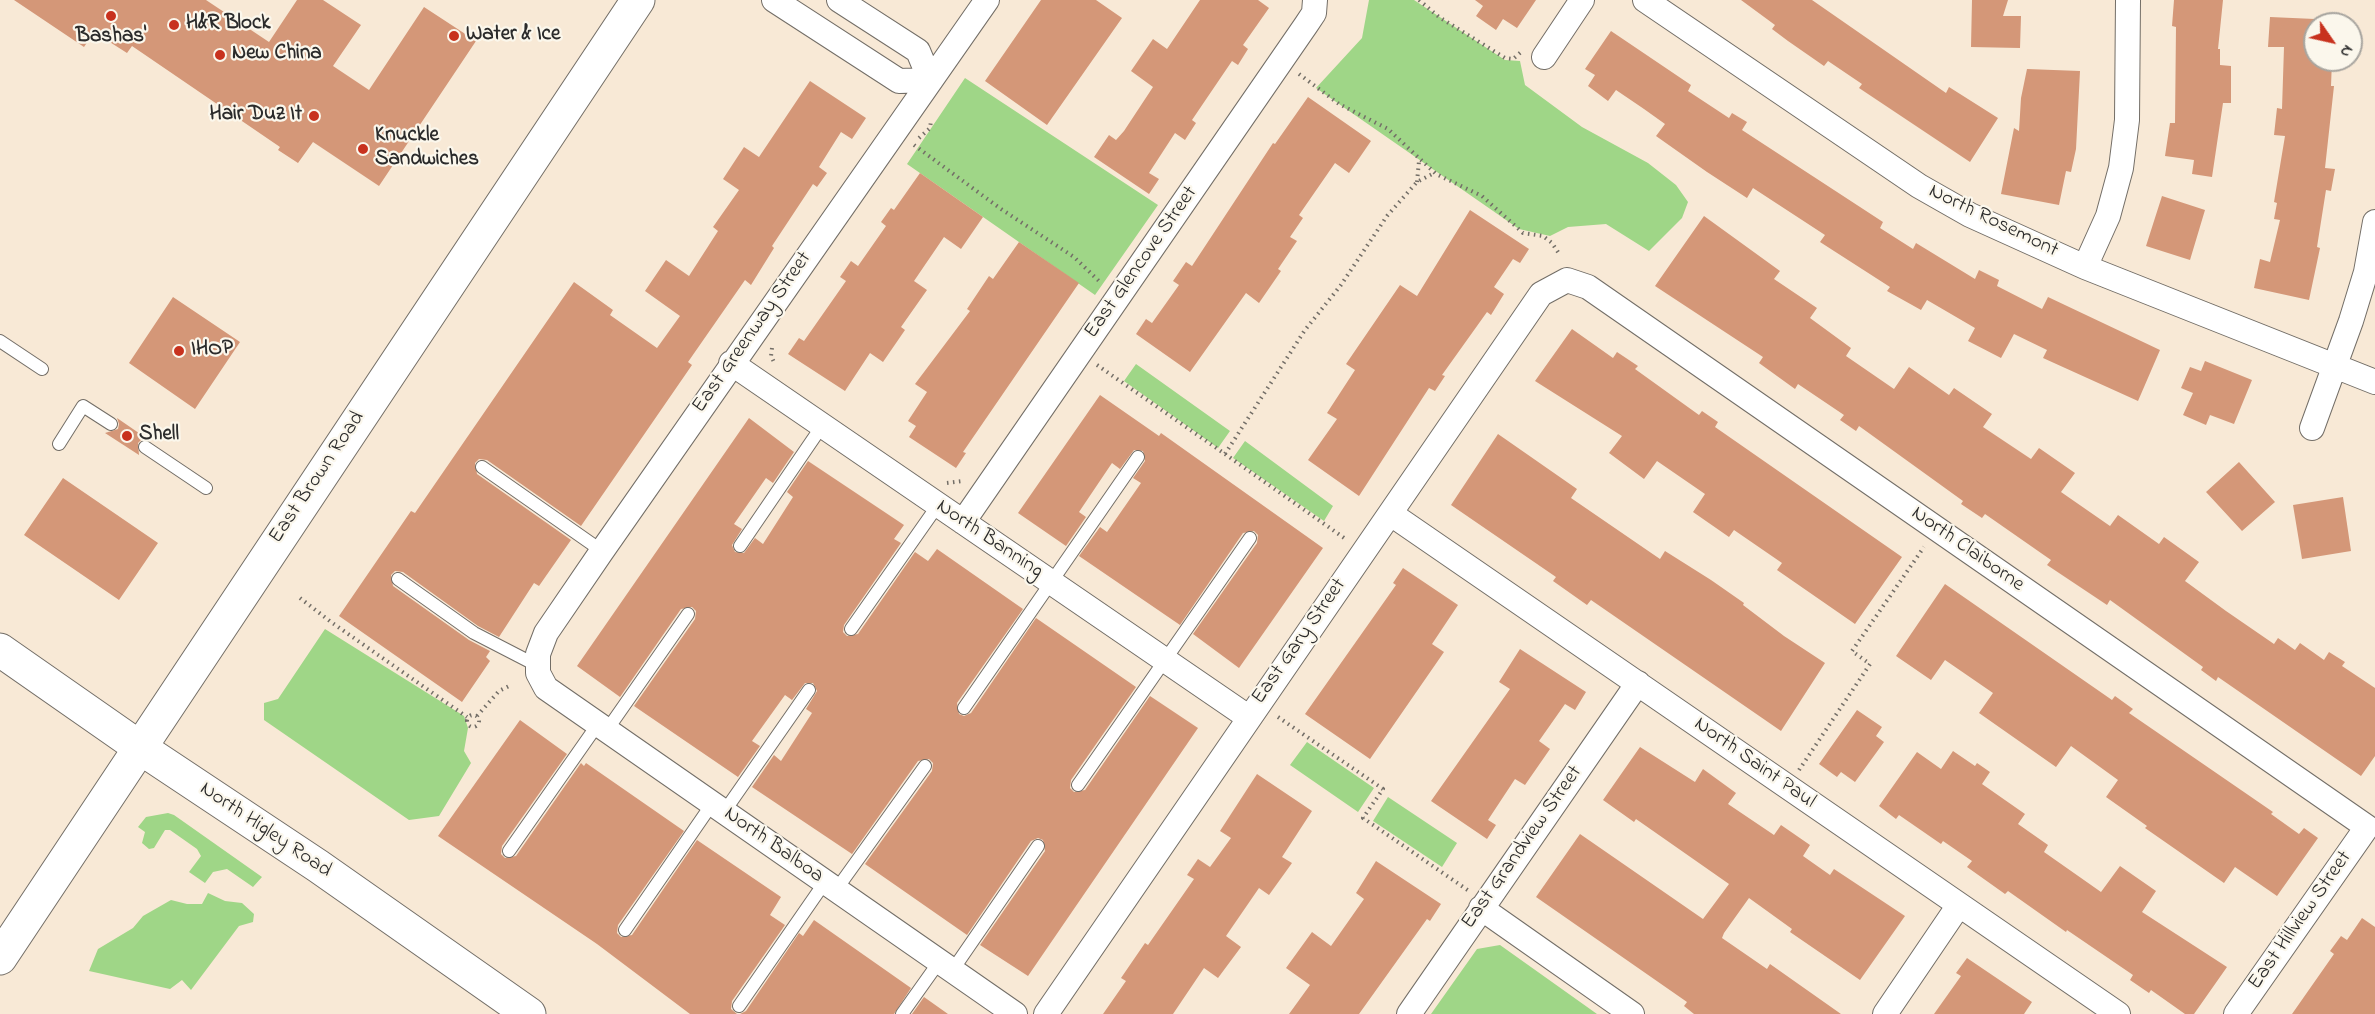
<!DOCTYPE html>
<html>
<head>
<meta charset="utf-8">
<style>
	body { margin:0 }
	#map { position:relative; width:2375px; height:1014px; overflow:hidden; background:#f8e9d6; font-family:"Indie Flower",sans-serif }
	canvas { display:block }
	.north { position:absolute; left:2303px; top:12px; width:60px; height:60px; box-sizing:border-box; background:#fbf7ec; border:2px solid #a8a59f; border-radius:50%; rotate:124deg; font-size:16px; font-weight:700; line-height:24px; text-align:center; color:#2b2b2b }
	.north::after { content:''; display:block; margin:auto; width:21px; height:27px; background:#c8321e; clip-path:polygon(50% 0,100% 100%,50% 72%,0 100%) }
</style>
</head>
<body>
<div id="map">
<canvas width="2375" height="1014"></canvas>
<div class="north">N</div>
</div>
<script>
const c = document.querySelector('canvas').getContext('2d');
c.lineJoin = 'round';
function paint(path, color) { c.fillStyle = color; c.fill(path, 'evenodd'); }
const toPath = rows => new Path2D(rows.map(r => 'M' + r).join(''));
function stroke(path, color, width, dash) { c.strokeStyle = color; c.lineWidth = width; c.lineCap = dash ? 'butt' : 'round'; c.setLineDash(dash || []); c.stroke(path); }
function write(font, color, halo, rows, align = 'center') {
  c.font = font + ' "Indie Flower",sans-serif'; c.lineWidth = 4.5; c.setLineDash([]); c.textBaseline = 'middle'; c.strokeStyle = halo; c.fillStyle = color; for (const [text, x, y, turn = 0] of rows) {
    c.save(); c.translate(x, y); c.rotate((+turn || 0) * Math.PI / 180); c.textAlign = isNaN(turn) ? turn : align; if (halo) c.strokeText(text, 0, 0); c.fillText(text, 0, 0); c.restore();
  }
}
paint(toPath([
	[1369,0,1414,0,1505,60,1520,61,1525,85,1582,127,1648,163,1676,185,1688,202,1682,218,1649,251,1606,224,1568,227,1550,236,1519,229,1316,88,1362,38],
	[965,78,1158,205,1095,295,907,164],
	[1136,364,1230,431,1218,448,1124,381],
	[1245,441,1333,506,1324,521,1233,458],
	[325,629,464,716,468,728,464,751,471,763,439,816,409,820,264,720,264,703,278,699],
	[1307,742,1374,788,1358,812,1290,765],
	[1388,797,1457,843,1442,867,1373,821],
	[168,813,174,815,262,877,253,887,227,869,213,872,205,883,189,872,201,856,197,849,170,830,165,830,154,848,149,849,142,843,145,832,138,827,146,817],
	[208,893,225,901,242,903,254,914,253,922,239,926,191,990,182,980,170,989,89,971,98,949,133,928,143,916,171,900,187,904,202,904],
	[1500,945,1597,1014,1431,1014,1477,949]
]), '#9fd687');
paint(toPath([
	[14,0,206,0,269,42,297,0,323,0,361,25,333,66,369,90,424,7,476,41,379,186,313,142,298,163,278,150,280,147,132,46,127,53,94,32,84,47],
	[1041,0,1096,0,1122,18,1047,125,985,81],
	[1200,0,1258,0,1269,8,1243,45,1248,49,1238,65,1232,61,1192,120,1196,123,1185,140,1175,133,1149,173,1159,179,1149,194,1094,157,1109,135,1116,140,1124,131,1153,87,1131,71,1153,39,1167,49],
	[1475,0,1536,0,1517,28,1503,19,1496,30,1476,16,1483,6],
	[1741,0,1812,0,1946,93,1949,87,1998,118,1970,162,1859,88,1862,84,1828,61,1824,66,1788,41,1772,29,1775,25],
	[1972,0,2008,0,2003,16,2021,16,2020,48,1971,47],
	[2174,0,2223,0,2218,49,2220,49,2220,65,2231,66,2231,103,2223,103,2212,177,2192,174,2194,160,2165,156,2170,123,2175,123,2176,27,2172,26],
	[2270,17,2315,19,2315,60,2332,60,2331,86,2334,86,2325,168,2335,169,2331,191,2326,190,2317,247,2320,248,2309,300,2254,288,2260,259,2270,262,2280,220,2274,219,2277,203,2274,202,2285,136,2274,135,2277,108,2282,109,2284,47,2268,47],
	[1611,31,1691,85,1688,91,1729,118,1732,113,1747,122,1742,130,1883,222,1880,228,1913,249,1916,243,1975,279,1979,270,1999,280,1997,286,2042,309,2048,297,2160,350,2138,401,2043,358,2047,350,2014,334,2001,358,1968,341,1975,328,1927,300,1921,310,1887,291,1890,287,1820,242,1825,235,1753,188,1747,198,1707,172,1656,136,1665,124,1644,109,1616,90,1608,101,1588,86,1595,75,1585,69],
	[2027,69,2080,71,2076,149,2071,172,2066,171,2059,205,2001,194,2014,128,2019,131,2021,98],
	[810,81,866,118,852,139,841,132,819,167,827,173,817,187,813,184,772,246,774,248,751,285,745,280,688,362,692,365,581,526,487,460,479,459,475,463,477,474,571,540,539,586,534,583,499,637,478,626,403,572,395,571,391,575,393,586,469,640,490,651,486,657,490,661,462,702,339,616,411,511,415,513,574,282,613,310,610,315,657,348,680,316,645,291,666,260,689,276,718,231,713,227,739,190,723,179,744,147,759,157],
	[1308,97,1371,141,1349,173,1335,163,1299,215,1303,218,1290,237,1297,241,1278,269,1281,271,1259,303,1246,293,1190,372,1136,334,1146,319,1152,323,1179,285,1173,281,1186,262,1192,266,1273,143,1275,144],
	[920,173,983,217,961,249,944,237,914,281,927,290,901,327,905,330,883,362,870,353,845,391,788,354,799,338,804,341,846,281,840,277,851,261,858,266,886,226,881,222,891,208,894,210],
	[2162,196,2205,210,2190,260,2146,246],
	[1470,210,1529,249,1520,263,1513,259,1494,287,1504,294,1491,315,1487,312,1442,375,1445,376,1435,391,1429,388,1359,496,1308,460,1337,419,1327,413,1355,370,1346,364,1400,285,1417,296],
	[1704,216,1780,271,1774,279,1817,308,1810,318,1851,348,1846,356,1894,389,1909,367,1949,395,1954,388,1992,414,1983,427,2031,459,2039,448,2075,473,2061,492,2110,526,2118,515,2159,544,2164,537,2199,562,2185,581,2226,611,2274,644,2278,638,2295,650,2300,643,2324,660,2329,652,2345,662,2342,666,2375,688,2375,756,2361,776,2218,677,2216,681,2201,670,2203,667,2110,600,2107,605,2047,565,2051,560,1985,514,1982,518,1961,504,1963,501,1859,426,1856,431,1840,420,1844,415,1798,384,1795,389,1759,363,1763,357,1655,286],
	[1019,242,1079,283,963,452,966,453,956,468,909,437,916,426,908,421,927,392,915,384,970,311,967,309,989,276,993,279],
	[173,297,240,342,195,409,129,363],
	[1572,329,1613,358,1617,352,1638,366,1635,369,1699,415,1702,411,1718,422,1715,427,1902,557,1855,624,1777,570,1782,563,1734,530,1729,537,1693,512,1705,494,1657,461,1644,479,1609,453,1622,436,1535,381],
	[2205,361,2252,380,2234,424,2210,415,2206,425,2183,415,2193,393,2181,388,2190,367,2201,371],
	[1100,395,1159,436,1161,433,1323,548,1239,668,1193,634,1257,543,1258,535,1254,531,1243,533,1180,625,1079,556,1100,527,1107,532,1141,483,1133,478,1145,461,1143,451,1134,450,1120,469,1112,463,1079,512,1086,517,1066,546,1018,513],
	[117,418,149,440,142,439,138,443,139,455,105,433,118,429,119,424],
	[749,418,794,452,773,483,766,478,734,524,742,529,732,545,735,552,744,553,755,538,763,544,793,497,787,492,808,461,904,525,894,539,901,543,844,625,843,632,847,636,858,634,915,552,928,561,937,549,1023,609,957,703,959,714,964,716,971,713,1036,618,1136,687,1071,780,1070,788,1074,792,1085,790,1150,696,1198,728,1028,976,980,945,1045,851,1043,840,1038,838,1031,841,967,935,865,864,932,771,933,763,929,759,918,761,852,854,752,787,774,755,781,761,812,713,806,709,817,691,813,683,805,683,792,700,785,695,752,741,760,746,738,777,634,706,695,619,696,611,692,607,681,609,620,697,577,666],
	[1498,434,1577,489,1571,498,1660,559,1665,551,1711,580,1744,603,1743,605,1784,636,1825,663,1781,731,1591,600,1587,605,1553,581,1556,577,1451,505],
	[2239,462,2275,502,2242,531,2206,492],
	[63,478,158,543,119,600,24,535],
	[2343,497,2351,551,2302,559,2293,505],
	[1403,568,1458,605,1432,644,1444,652,1370,759,1305,714,1396,585,1393,583],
	[1945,584,2112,700,2115,696,2133,709,2129,713,2273,812,2271,814,2299,834,2304,828,2318,838,2277,896,2235,867,2224,883,2145,828,2147,826,2106,797,2118,780,2071,746,2056,767,1979,713,1993,693,1945,660,1931,680,1896,656],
	[1520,649,1586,692,1575,710,1565,704,1539,741,1550,749,1525,785,1515,779,1488,820,1496,825,1487,839,1431,801,1510,689,1499,682],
	[1857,710,1882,727,1876,736,1884,742,1855,782,1841,772,1837,777,1819,764],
	[520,720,567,754,502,846,501,854,505,858,516,856,581,763,584,766,586,763,684,831,618,925,617,933,621,937,632,935,697,840,781,897,770,915,785,925,732,1001,731,1009,737,1014,690,1014,597,944,438,836],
	[1640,747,1695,782,1703,769,1736,793,1728,804,1774,835,1781,825,1810,845,1803,856,1830,875,1834,869,1905,916,1860,980,1790,932,1792,929,1749,898,1724,933,1722,938,1767,969,1770,964,1841,1014,1694,1014,1684,1006,1687,1002,1536,897,1580,834,1703,919,1729,884,1636,819,1634,822,1603,800],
	[1953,751,1975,766,1977,763,1990,772,1982,784,2025,814,2018,824,2048,845,2044,852,2101,892,2120,866,2156,891,2142,912,2227,967,2194,1014,2185,1014,2151,990,2149,993,2130,980,2133,975,2067,930,2066,932,2008,891,2005,894,1967,867,1972,861,1943,841,1941,844,1899,815,1896,819,1879,806,1917,752,1941,769],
	[1257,774,1312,811,1282,857,1292,863,1269,895,1259,888,1226,936,1241,947,1218,978,1204,968,1173,1014,1103,1014,1126,981,1121,978,1145,943,1148,945,1194,879,1187,875,1198,859,1210,867,1231,838,1220,831],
	[1376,861,1441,904,1430,921,1427,919,1359,1014,1289,1014,1310,985,1286,968,1312,932,1331,946,1364,899,1356,893],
	[2362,918,2375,927,2375,1014,2292,1014,2334,954,2330,951,2341,936,2347,940],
	[814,920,911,988,894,1014,740,1014,746,1011,799,933,803,936],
	[1967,958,2032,1002,2024,1014,1934,1014,1961,976,1956,973],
	[924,997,948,1014,912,1014]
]), '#d49778');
const service = toPath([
	[0,341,42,369],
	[59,444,83,406,111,424],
	[145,447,206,488],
	[482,467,602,551],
	[740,546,822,426],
	[398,579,474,633,538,666],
	[851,629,938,505],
	[964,708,1138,457],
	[607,730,688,614],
	[1078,785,1250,538],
	[724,812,809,690],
	[509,851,598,724],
	[836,890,925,766],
	[625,930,712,804],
	[952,971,1038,846],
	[739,1006,825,882],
	[902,1014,939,962]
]);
const minor = toPath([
	[774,0,899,81,930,80,918,51,839,0],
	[987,0,602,551,546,633,538,654,538,673,546,688,1015,1014],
	[1645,0,1919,186,1970,215,2085,267,2375,382],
	[1544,57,1582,0],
	[2085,267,2108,216,2121,168,2127,120,2128,0],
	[731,363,1248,717],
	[2312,428,2351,321,2366,272,2375,222],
	[1391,514,2118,1014],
	[963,522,1306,25,1314,13,1315,0],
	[1481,908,1632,1014],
	[1046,1014,1541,294,1567,280,1588,287,2367,827,2236,1014],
	[1409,1014,1638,683],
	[1885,1014,1959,905]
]);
const secondary = toPath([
	[0,650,139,747,318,866,529,1014],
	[0,958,638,0]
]);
stroke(service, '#736e67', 14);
stroke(minor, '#736e67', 26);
stroke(secondary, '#736e67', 35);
stroke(toPath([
	[1419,0,1439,17,1505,58,1513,59,1521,52],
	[1299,74,1339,104,1388,129,1436,174,1482,196,1523,233,1543,236,1552,243,1560,255],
	[919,138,930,128,931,121],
	[914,145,1001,209,1074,257,1101,283],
	[1417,182,1419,161],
	[772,348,771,356,775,364],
	[1097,365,1225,454,1305,330,1341,285,1387,216,1417,182,1434,173],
	[1225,454,1347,540],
	[947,483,963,481],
	[300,598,331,622,467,717],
	'467 721a6 6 0 1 1 12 0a6 6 0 1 1-12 0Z',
	[477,716,499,691,511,685],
	[1278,717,1383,789,1363,818,1469,891],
	[1799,770,1870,664,1852,651,1924,547]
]), '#736e67', 4, [1.5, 4.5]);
stroke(service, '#fff', 12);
stroke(minor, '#fff', 24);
stroke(secondary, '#fff', 33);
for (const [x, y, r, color] of [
	[111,16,6,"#c8321e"],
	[174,25,6,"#c8321e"],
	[454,36,6,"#c8321e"],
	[220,55,6,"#c8321e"],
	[314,116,6,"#c8321e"],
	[363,149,6,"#c8321e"],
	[179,351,6,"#c8321e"],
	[127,436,6,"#c8321e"]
]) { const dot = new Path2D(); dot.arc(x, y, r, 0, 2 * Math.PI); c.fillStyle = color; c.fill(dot); stroke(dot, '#fbf7ec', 2); }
write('bold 21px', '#2b2b2b', '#fbf7ec', [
	["H&R Block",186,25],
	["Water & Ice",466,36],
	["Bashas'",111,38,"center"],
	["New China",232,55],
	["Hair Duz It",302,116,"right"],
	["Knuckle",375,137],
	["Sandwiches",375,161],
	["IHOP",191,351],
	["Shell",139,436]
], 'left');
write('21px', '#2b2b2b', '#fbf7ec', [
	["North Rosemont",1993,222,26],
	["East Glencove Street",1142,263,-55],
	["East Greenway Street",753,333,-55],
	["East Brown Road",318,478,-56],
	["North Banning",989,540,34],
	["North Claiborne",1967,550,35],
	["East Gary Street",1300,642,-55],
	["North Saint Paul",1754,764,35],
	["North Higley Road",265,831,34],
	["North Balboa",773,846,35],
	["East Grandview Street",1523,848,-55],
	["East Hillview Street",2301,921,-55]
]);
</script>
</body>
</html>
